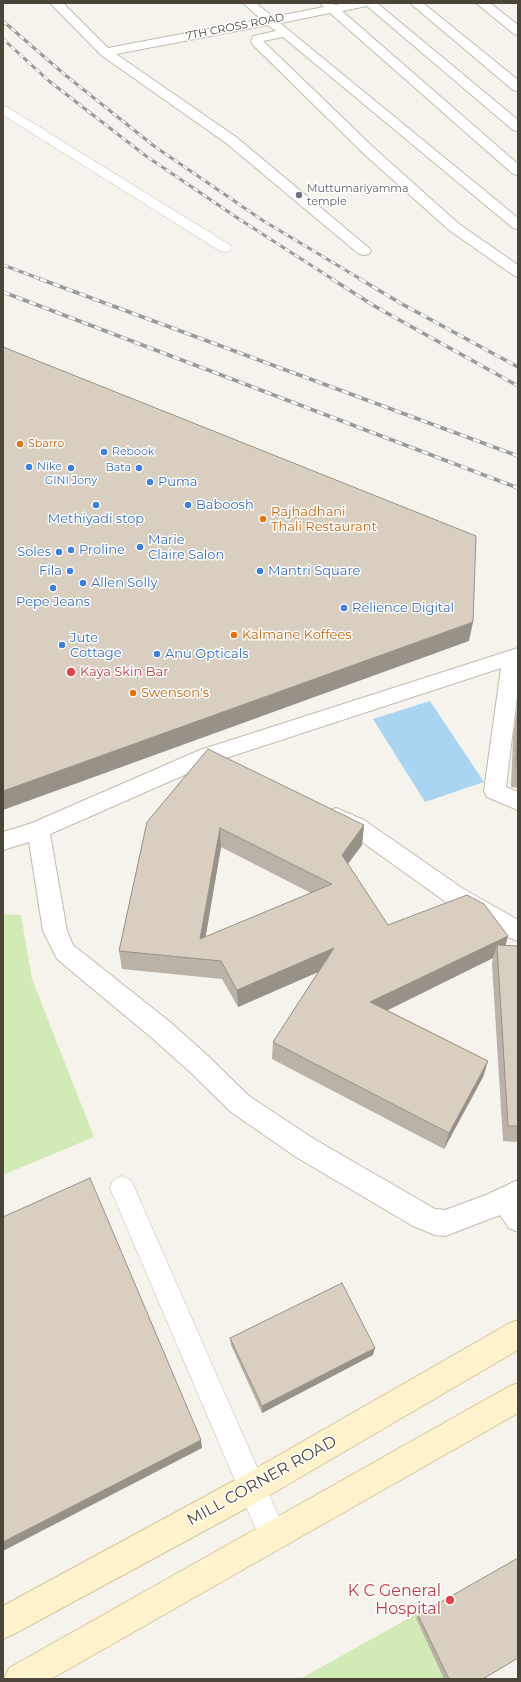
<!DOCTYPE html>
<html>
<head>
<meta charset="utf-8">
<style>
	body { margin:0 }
	#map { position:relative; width:521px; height:1682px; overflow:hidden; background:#f6f3ec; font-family:Montserrat,sans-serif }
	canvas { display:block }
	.frame { position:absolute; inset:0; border:4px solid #4b4439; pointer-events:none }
</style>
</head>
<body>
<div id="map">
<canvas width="521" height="1682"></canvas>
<div class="frame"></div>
</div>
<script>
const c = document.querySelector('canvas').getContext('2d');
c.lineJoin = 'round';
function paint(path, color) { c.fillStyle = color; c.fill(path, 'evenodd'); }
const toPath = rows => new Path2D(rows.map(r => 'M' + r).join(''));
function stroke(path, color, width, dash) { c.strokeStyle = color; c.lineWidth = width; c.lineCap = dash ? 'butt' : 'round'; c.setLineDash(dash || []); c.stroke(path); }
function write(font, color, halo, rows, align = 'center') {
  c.font = font + ' Montserrat,sans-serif'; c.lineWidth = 3; c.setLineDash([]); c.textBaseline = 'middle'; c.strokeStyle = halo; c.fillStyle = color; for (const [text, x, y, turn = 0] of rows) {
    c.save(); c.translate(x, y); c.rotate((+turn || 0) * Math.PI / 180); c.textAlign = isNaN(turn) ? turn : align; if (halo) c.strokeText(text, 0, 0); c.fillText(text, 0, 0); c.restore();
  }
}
paint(toPath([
	[3,914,21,915,32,979,94,1137,3,1175],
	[422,1611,454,1679,300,1679]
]), '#d2eab5');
paint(toPath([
	[430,701,484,782,425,802,373,719]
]), '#a9d4f2');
const lane = toPath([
	[3,106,7,107,230,245,232,248,230,251,225,252,220,251,3,115,3,106],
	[122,1176,131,1180,283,1526,287,1536,283,1546,273,1550,263,1546,110,1188,113,1180,122,1176]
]);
const street = toPath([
	[50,3,63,3,108,48,261,19,243,3,256,3,273,17,324,7,320,3,333,3,335,5,346,3,377,3,518,120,518,131,513,130,367,6,342,11,518,164,518,175,513,174,330,13,280,23,518,218,518,229,513,228,283,37,263,41,374,148,459,224,518,265,518,277,513,275,449,230,364,154,253,45,251,42,253,36,276,31,268,25,116,54,236,137,369,248,371,251,369,254,364,255,359,254,226,143,101,55,50,3],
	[410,3,423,3,518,80,518,91,513,90,410,3],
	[476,3,490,3,518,25,518,35,514,34,476,3],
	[518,648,518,688,506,787,518,792,518,810,487,797,484,791,501,668,214,762,50,834,67,931,73,945,170,1022,207,1055,249,1096,314,1139,435,1209,445,1210,486,1195,518,1180,518,1232,509,1228,500,1215,445,1236,435,1235,413,1226,296,1157,231,1112,189,1071,152,1038,57,959,43,931,29,842,3,850,3,832,32,823,200,750,518,648],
	[336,808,364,820,462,888,518,920,518,941,510,938,446,902,348,832,328,823,325,817,328,811,336,808]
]);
const secondary = toPath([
	[518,1320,518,1350,263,1499,14,1634,3,1639,3,1606,241,1477,508,1324,518,1320],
	[518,1383,518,1413,51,1679,4,1679,9,1668,508,1387,518,1383]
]);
stroke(lane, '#c2bbae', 1);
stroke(street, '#c2bbae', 2);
stroke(secondary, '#d6c79b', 2);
paint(lane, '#fff');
paint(street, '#fff');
paint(secondary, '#fff3cd');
const railFar1 = toPath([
	[3,21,64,74,154,146,262,220,362,280],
	[3,39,49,81,146,156,239,219,334,280],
	[3,265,43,280]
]);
const rail = toPath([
	[40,279,518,456],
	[332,279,376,307,518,386],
	[360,279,402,304,518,367],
	[3,292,518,488]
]);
stroke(railFar1, '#9a9a9a', 3);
stroke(rail, '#9a9a9a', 3.5);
stroke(railFar1, '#fff', 2, [5.5]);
stroke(rail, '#fff', 2.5, [7]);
paint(toPath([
	[518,700,518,788,511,787,513,738],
	[147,822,364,825,362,845,348,864,388,925,508,936,505,946,518,946,518,1142,503,1141,492,964,493,958,387,1010,488,1061,483,1077,444,1149,272,1059,273,1042,318,972,238,1007,222,979,122,969,119,951],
	[221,847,311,893,205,938],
	[230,1338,373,1355,262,1413,231,1345],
	[418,1615,483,1679,444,1679,416,1618]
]), '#bab2a6');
paint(toPath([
	[473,622,469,641,3,810,3,791],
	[364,825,362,845,340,874,342,855],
	[220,828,221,847,202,958,200,939],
	[508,936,503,954,497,945,493,958,368,1020,370,1002],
	[334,948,332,966,238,1007,237,990],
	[488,1061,483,1077,444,1149,449,1133],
	[375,1348,373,1355,262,1413,262,1406],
	[201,1440,202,1448,3,1551,3,1542]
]), '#979187');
const building = toPath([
	[3,347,476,536,473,622,3,791,3,347],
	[518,722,518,767,516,767,518,722],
	[208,749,364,825,342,855,388,925,467,895,484,904,508,936,370,1002,488,1061,449,1133,273,1042,334,948,237,990,221,961,119,951,147,822,208,749],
	[220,828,332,884,200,939,220,828],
	[497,945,518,946,518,1126,508,1126,497,945],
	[90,1178,201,1440,3,1542,3,1217,90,1178],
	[342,1283,375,1348,262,1406,230,1338,342,1283],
	[518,1558,518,1658,483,1679,449,1679,418,1615,518,1558]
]);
paint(building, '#d8cfc1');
stroke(building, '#979187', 1);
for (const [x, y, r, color] of [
	[299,195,4,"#6b7280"],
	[20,444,4,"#e8710a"],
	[104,452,4,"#3f7fe0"],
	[29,467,4,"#3f7fe0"],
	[71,468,4,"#3f7fe0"],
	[139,468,4,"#3f7fe0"],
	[150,482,4,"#3f7fe0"],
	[96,505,4,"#3f7fe0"],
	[188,505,4,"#3f7fe0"],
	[263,519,4,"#e8710a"],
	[140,547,4,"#3f7fe0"],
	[71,550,4,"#3f7fe0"],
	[59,552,4,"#3f7fe0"],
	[70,571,4,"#3f7fe0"],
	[260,571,4,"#3f7fe0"],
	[83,583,4,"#3f7fe0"],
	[53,588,4,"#3f7fe0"],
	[344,608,4,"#3f7fe0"],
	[234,635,4,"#e8710a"],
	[62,645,4,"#3f7fe0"],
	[157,654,4,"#3f7fe0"],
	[71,672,5,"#e0444e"],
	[133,693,4,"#e8710a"],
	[450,1600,5,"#e0444e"]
]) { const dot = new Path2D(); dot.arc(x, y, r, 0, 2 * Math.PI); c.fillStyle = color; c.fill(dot); stroke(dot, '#fff', 1.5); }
write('11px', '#4b4439', '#fff', [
	["7TH CROSS ROAD",235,27,-11]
]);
write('11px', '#5b616d', '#fff', [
	["Muttumariyamma",307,189],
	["temple",307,202]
], 'left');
write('11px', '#c56008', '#fff', [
	["Sbarro",28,444]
], 'left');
write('11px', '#366cbe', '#fff', [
	["Rebook",112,452],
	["Nike",37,467],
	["Bata",131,468,"right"],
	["GINI Jony",71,481,"center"]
], 'left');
write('13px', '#366cbe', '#fff', [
	["Puma",158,482],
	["Baboosh",196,505],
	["Methiyadi stop",96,519,"center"],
	["Marie",148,540],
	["Claire Salon",148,555],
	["Proline",79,550],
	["Soles",51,552,"right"],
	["Fila",62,571,"right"],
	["Mantri Square",268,571],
	["Allen Solly",91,583],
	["Pepe Jeans",53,602,"center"],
	["Relience Digital",352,608],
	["Jute",70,638],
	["Cottage",70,653],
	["Anu Opticals",165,654]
], 'left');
write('13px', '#c56008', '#fff', [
	["Rajhadhani",271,512],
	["Thali Restaurant",271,527],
	["Kalmane Koffees",242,635],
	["Swenson's",141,693]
], 'left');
write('13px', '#be3a42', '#fff', [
	["Kaya Skin Bar",80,672]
], 'left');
write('16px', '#4b4439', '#fff', [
	["MILL CORNER ROAD",262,1481,-29]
]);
write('16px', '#be3a42', '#fff', [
	["K C General",441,1591],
	["Hospital",441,1609]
], 'right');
</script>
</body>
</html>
